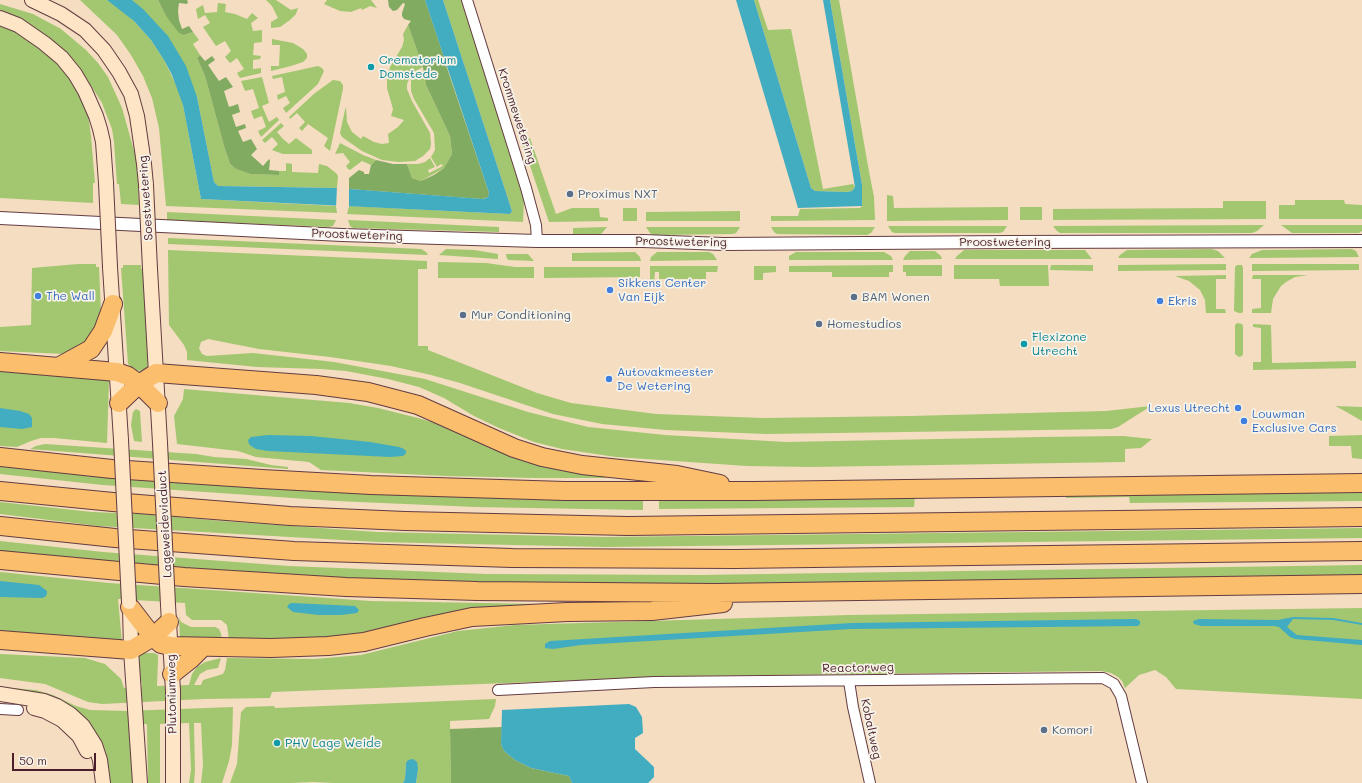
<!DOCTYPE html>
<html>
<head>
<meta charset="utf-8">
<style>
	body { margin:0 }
	#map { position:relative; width:1362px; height:783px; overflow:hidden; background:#f4ddc1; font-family:Mali,sans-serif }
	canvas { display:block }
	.scale { position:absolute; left:12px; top:753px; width:84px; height:18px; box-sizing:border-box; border:2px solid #4a1f2b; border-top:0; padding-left:5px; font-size:12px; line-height:14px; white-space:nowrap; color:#4a1f2b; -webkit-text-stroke:3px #f7f3e8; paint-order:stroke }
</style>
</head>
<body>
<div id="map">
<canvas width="1362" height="783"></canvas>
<div class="scale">50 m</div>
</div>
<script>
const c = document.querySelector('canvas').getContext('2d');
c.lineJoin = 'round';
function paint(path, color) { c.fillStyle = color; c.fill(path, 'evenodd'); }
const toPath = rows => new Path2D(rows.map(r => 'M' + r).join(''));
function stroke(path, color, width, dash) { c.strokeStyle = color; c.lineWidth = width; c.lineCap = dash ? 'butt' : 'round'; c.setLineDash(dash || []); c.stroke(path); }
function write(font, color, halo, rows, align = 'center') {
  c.font = font + ' Mali,sans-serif'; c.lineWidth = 3.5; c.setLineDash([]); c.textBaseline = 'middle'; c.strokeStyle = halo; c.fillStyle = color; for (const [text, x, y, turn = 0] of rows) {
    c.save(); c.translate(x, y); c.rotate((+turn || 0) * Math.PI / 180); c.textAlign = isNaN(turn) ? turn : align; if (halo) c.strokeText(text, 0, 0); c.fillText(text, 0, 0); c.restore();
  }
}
paint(toPath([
	[80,0,107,0,117,6,134,21,151,40,164,60,180,93,183,105,201,199,336,206,337,213,166,206,159,128,152,98,143,76,131,55,117,35],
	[132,0,158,0,166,16,184,35,193,32,199,40,193,44,200,55,197,58,205,76,224,146,230,164,236,169,250,174,279,175,279,171,286,171,286,163,292,164,292,172,318,173,319,164,327,166,336,173,338,176,337,188,218,186,214,182,197,97],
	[266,0,276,0,291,10,298,8,296,14,290,20,280,27,271,28,271,22,278,18,272,6],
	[327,0,371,0,377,8,370,6,362,10,361,8,351,12,340,11,324,4],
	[443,0,461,0,516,166,522,185,524,200,523,222,347,214,349,206,510,214,512,211],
	[754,0,758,0,768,30,791,29,823,189,853,184,855,187,852,191,847,192,815,191,811,188],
	[830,0,839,0,868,166,874,197,875,220,771,221,771,216,798,216,800,209,860,208,862,206,862,185],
	[218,3,226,4,225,12,235,14,247,19,252,13,258,18,251,23,253,31,262,30,262,42,254,43,253,55,261,56,260,59,253,60,253,69,261,68,261,73,240,78,237,73,244,69,237,58,230,63,225,57,231,51,225,41,216,46,203,27,210,23,205,15,198,19,196,9,203,5,205,13,217,12],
	[0,4,33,14,61,29,86,50,98,63,108,77,122,108,138,165,140,185,138,186,139,205,121,204,119,184,117,184,114,142,112,129,102,103,83,73,58,46,40,31,12,15,0,10],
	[0,24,13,30,48,54,64,71,79,94,88,114,91,136,95,183,93,183,93,203,0,198],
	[408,25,423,67,414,72,411,75,407,84,407,89,412,101,430,133,431,144,430,149,423,156,415,161,399,162,382,160,362,151,342,137,340,133,345,110,346,107,347,122,352,132,361,139,363,136,374,142,382,144,389,143,388,134,398,127,404,120,391,116,393,109,387,88,387,78,390,67,402,47,404,40,403,34],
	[272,39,293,43,303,49,307,54,307,58,303,62,291,66,271,71,271,66,279,66,280,45,272,45],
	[318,66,322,68,324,71,318,84,286,113,283,108,290,103,286,96,278,100,277,95,285,92,282,77,273,79,272,76],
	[424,71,426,85,450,136,452,154,444,168,421,181,412,178,407,164,418,164,425,162,430,158,435,167,428,170,429,173,443,166,441,164,437,167,431,157,435,150,434,133,414,99,411,91,411,80,418,73],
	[262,77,269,103,262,106,269,122,277,117,279,120,261,137,258,131,266,127,262,116,254,119,251,111,259,108,253,89,245,91,241,81],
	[333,80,340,81,343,85,343,89,330,151,324,146,328,138,308,124,302,131,299,128,305,122,297,113,290,119,289,117,315,93],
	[281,123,284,126,277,132,283,139,289,144,296,138,312,150,312,154,283,154,272,150,278,144,272,137,265,143,262,140],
	[530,138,556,214,572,208,599,208,600,217,608,218,608,221,549,222,523,145,525,141],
	[340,143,363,155,376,160,371,165,362,161,350,170,348,169,346,166,350,162,343,153,335,154],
	[887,195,893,196,894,208,1008,207,1008,220,887,221],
	[1295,200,1344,200,1345,204,1362,205,1362,219,1279,219,1279,205,1295,205],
	[1223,201,1266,201,1266,219,1053,220,1053,209,1223,208],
	[1020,207,1042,207,1042,220,1020,220],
	[623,208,637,208,637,221,623,221],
	[740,211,740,221,646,221,646,212],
	[167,212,336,220,333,226,329,227,167,220],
	[348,220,499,227,499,232,353,228,350,226],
	[1264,225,1257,231,1252,233,1060,233,1057,231,1053,226],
	[1281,225,1362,225,1362,231,1359,233,1292,233],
	[888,226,1007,226,1003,232,999,233,895,233,892,232],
	[607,227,602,233,599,235,573,235,573,228],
	[646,227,740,227,736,233,733,234,653,235,650,233],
	[771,227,875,227,871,233,867,235,777,234,774,232],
	[168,238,421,249,426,252,428,255,168,244],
	[446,249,474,250,498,254,498,259,439,255],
	[1212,249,1218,251,1225,258,1118,258,1120,255,1127,250],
	[1352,249,1356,251,1359,257,1249,258,1252,254,1262,250],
	[168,250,427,261,427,269,418,269,418,346,428,346,428,350,537,393,571,403,656,414,763,418,910,416,1106,411,1151,406,1118,427,1111,429,766,434,666,430,602,424,553,414,460,383,431,375,391,366,330,357,259,349,208,339,201,342,199,348,202,354,207,356,253,353,334,362,425,379,528,412,588,427,665,435,786,442,1040,437,1123,436,1152,439,1141,448,1125,449,1125,462,810,467,747,466,616,457,562,449,534,442,499,428,474,416,444,398,419,387,388,379,346,371,321,369,257,367,187,360,187,352,184,345,169,325],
	[964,250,1085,250,1092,259,955,259,957,256],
	[910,251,935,251,941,256,942,259,903,260,905,256],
	[635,252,640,257,641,261,572,261,572,253],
	[657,252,709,252,713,254,717,260,650,261,651,257],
	[796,252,884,252,891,256,893,260,789,260,789,256],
	[506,254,528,254,534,261,509,260,507,259],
	[438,262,486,263,515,267,534,267,534,278,438,278],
	[78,264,96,264,96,267,99,267,101,313,90,342,64,354,0,351,0,327,31,325,32,268],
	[1226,264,1226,270,1118,271,1118,265],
	[1252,264,1359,264,1359,270,1252,271],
	[123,265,141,265,141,269,144,269,148,363,147,369,143,370,137,371,133,369,128,364,121,268,123,268],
	[893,265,893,272,889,272,889,277,832,277,832,272,789,272,789,266],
	[903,265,942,265,942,276,906,276,906,272,903,272],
	[954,265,1048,265,1049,286,1000,286,999,279,954,279],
	[1051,265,1093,265,1093,271,1050,270],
	[1237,265,1242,265,1243,268,1243,311,1242,313,1239,313,1234,311,1235,267],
	[650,266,718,266,717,272,706,272,706,279,659,279,659,272,655,272,654,283,650,283],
	[754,266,776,266,776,272,763,273,763,280,754,280],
	[544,267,640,267,640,277,544,278],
	[1226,275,1226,279,1216,279,1216,309,1225,309,1226,313,1206,313,1205,300,1200,290,1189,281,1175,276],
	[1253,275,1308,275,1295,277,1286,282,1281,286,1273,299,1271,313,1252,313,1252,309,1261,308,1261,279,1252,279],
	[1237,323,1242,324,1243,326,1243,354,1242,356,1239,357,1235,354,1235,325],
	[1253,324,1271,325,1272,363,1356,361,1356,368,1253,370,1253,362,1261,362,1261,328,1253,327],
	[0,368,109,379,107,443,54,438,41,438,31,441,17,447,0,446],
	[184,389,349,403,378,408,418,418,613,475,604,478,535,478,446,476,321,470,309,462,256,457,238,451,177,444,174,416,183,399],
	[1335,406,1362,407,1362,421,1343,410],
	[136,409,140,411,142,442,134,441,131,425,133,412],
	[1362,435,1362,459,1352,458,1351,446,1329,446,1329,436],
	[45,444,196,454,214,457,246,459,271,465,288,467,288,469,30,449,36,446],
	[0,466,643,498,643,510,475,507,336,501,103,485,0,474],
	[1362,490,1362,501,1130,503,1129,497,1066,498,1066,494],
	[915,496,914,507,659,509,659,498],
	[0,502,92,512,142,514,222,521,377,532,605,537,1362,528,1362,538,605,547,377,542,98,526,0,514],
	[0,541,103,552,289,566,486,574,700,575,1362,565,1362,577,910,584,485,584,288,576,105,564,0,552],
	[0,572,109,583,371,601,539,604,499,607,357,637,229,640,227,625,221,620,192,620,186,615,185,603,118,599,122,643,0,631],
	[1362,608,1362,699,1176,689,1166,677,1155,670,1139,675,1125,688,1122,681,1118,677,1111,673,1101,671,691,676,272,692,270,698,204,699,102,704,88,702,45,684,0,678,0,654,85,658,105,664,121,679,124,688,142,687,138,658,140,655,144,653,154,653,158,655,158,659,157,686,189,685,192,674,197,667,205,662,221,658,218,668,207,670,200,674,194,685,201,685,203,680,223,674,225,670,227,658,315,659,361,655,458,631,515,625,849,615],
	[179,617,181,622,191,627,215,627,219,629,221,634,222,640,180,640],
	[0,687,36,690,53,695,76,706,90,710,126,711,233,707,232,745,229,761,222,783,201,783,203,765,201,723,194,723,195,771,194,783,189,783,191,770,189,723,160,724,160,783,148,783,147,724,133,725,135,783,108,783,93,732,0,690],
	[496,699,495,706,489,719,450,721,451,783,416,783,418,769,406,763,405,779,403,783,333,783,314,782,291,783,230,783,237,764,241,712,246,707,274,706,275,708]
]), '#a3c670');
paint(toPath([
	[158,0,187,0,188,2,187,4,179,3,178,11,179,20,182,29,189,26,193,32,184,35,179,33,166,16],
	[388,0,425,0,446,63,442,65,446,65,489,193,488,197,482,199,349,189,349,178,359,170,364,172,364,174,369,174,371,165,376,160,393,164,407,164,412,178,421,181,434,175,444,168,452,154,450,136,426,85,423,67,408,25,411,21,404,19,402,16,402,13,405,4,403,3,397,10,393,11,389,7],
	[200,55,205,61,212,56,215,60,208,65,219,81,226,77,233,87,224,91,229,107,238,104,240,112,232,115,236,127,245,124,246,128,238,131,243,142,251,139,257,149,251,155,263,166,269,159,270,161,269,170,279,171,279,175,250,174,236,169,230,164,224,146,205,76,197,58],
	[502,727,501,744,504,751,515,760,531,768,569,776,572,783,451,783,450,729]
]), '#82ab62');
paint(toPath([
	[107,0,132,0,143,9,168,36,186,66,197,97,214,182,218,186,337,188,483,199,488,197,489,193,425,0,443,0,512,211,510,214,201,199,183,105,172,75,164,60,151,40,134,21],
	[736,0,754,0,811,188,815,191,847,192,852,191,855,187,823,0,830,0,862,185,862,206,798,208],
	[0,408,20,411,29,414,32,418,32,427,22,429,0,427],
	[268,435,311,436,370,442,399,447,404,449,406,451,406,453,403,456,390,457,268,451,256,449,251,446,249,444,248,440,251,437],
	[0,581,39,585,47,591,47,594,45,597,42,598,0,597],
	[292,603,355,606,359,610,357,613,341,615,319,615,293,612,287,607,289,604],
	[1293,617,1333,618,1362,623,1362,625,1333,620,1293,619,1287,627,1297,635,1362,640,1362,645,1295,639,1290,637,1279,627,1274,626,1201,626,1194,624,1193,621,1199,619,1278,620],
	[1136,619,1140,621,1140,624,1138,626,851,629,581,645,553,649,545,648,545,644,550,641,852,623],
	[629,704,636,707,642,717,643,733,635,738,635,749,654,767,654,777,648,783,572,783,569,776,531,768,515,760,504,751,501,744,502,710],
	[413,759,417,762,418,769,416,783,403,783,405,779,406,763,408,760]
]), '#42acc1');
paint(toPath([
	[337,186,349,187,349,208,336,208]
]), '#f4ddc1');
const minor = toPath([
	[467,0,526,188,536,225,537,241],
	[849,681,853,707,870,783],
	[498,690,654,682,1103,678,1114,684,1121,696,1142,783],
	[0,709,18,710]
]);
const tertiary = toPath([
	[0,218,342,235,537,241,643,241,723,244,1013,242,1362,241]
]);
const secondary = toPath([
	[32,0,61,14,85,30,104,50,119,72,131,94,137,116,144,164,146,185],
	[0,18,18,25,44,43,62,58,75,74,85,91,96,116,100,129,103,142,106,183],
	[110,267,121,440],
	[150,269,160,443],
	[168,605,173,691,173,783],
	[130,607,131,650,140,783],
	[0,694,44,701,57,706,70,714,83,726,95,745,100,760,103,783],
	[34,708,45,711,62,720,79,736,87,751]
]);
const motorway = toPath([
	[0,362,117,372,128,376,139,384,158,403],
	[60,366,91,349,103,331,113,304],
	[119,403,139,384,156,373,316,385,368,392,418,405,514,448,542,457,582,465,677,475,720,484],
	[0,457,112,469,262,479,371,485,565,491,754,491,1362,483],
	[0,491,113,502,290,516,405,521,628,526,1362,517],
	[0,526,115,538,294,551,512,558,735,559,1362,551],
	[0,560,184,577,346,587,477,591,715,593,1362,584],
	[130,607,153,637,161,644,171,646,271,648,328,646,364,642,425,627,472,617,567,612,652,611,723,603],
	[0,640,131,650,153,637,169,622],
	[172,674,191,659,203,647]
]);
stroke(minor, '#643c42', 12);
stroke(tertiary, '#643c42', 14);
stroke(secondary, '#643c42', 16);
stroke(motorway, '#643c42', 20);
stroke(minor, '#fff', 10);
stroke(tertiary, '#fff', 12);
stroke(secondary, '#fde5c5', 14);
stroke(motorway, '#fabe6d', 18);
const secondaryBridge = toPath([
	[106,183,110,267],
	[146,185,150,269],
	[121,440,129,602],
	[160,443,168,605]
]);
stroke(secondaryBridge, '#643c42', 16, []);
stroke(secondaryBridge, '#fde5c5', 14);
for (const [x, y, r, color] of [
	[371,67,4,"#0f9aa8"],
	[570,194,4,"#5c6f8a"],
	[610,290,4,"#3f7fe0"],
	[38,296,4,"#3f7fe0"],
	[854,297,4,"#5c6f8a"],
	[1160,301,4,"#3f7fe0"],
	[463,315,4,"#5c6f8a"],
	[819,324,4,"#5c6f8a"],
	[1024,344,4,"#0f9aa8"],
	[609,379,4,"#3f7fe0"],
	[1238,408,4,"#3f7fe0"],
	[1244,421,4,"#3f7fe0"],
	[1044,730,4,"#5c6f8a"],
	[277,743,4,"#0f9aa8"]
]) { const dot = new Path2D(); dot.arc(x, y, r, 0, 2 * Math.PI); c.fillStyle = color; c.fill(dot); stroke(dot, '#f7f3e8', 1.5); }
write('12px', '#0d838f', '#f7f3e8', [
	["Crematorium",379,60],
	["Domstede",379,74],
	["Flexizone",1032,337],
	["Utrecht",1032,351],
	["PHV Lage Weide",285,743]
], 'left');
write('12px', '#4a1f2b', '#f7f3e8', [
	["Krommewetering",517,116,72],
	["Soestwetering",146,198,-94],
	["Proostwetering",357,235,2],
	["Proostwetering",681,242,1],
	["Proostwetering",1005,242],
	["Lageweideviaduct",165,524,-93],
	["Reactorweg",858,668,-1],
	["Plutoniumweg",172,694,-91],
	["Kobaltweg",871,729,78]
]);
write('12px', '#4e5e75', '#f7f3e8', [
	["Proximus NXT",578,194],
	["BAM Wonen",862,297],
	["Mur Conditioning",471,315],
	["Homestudios",827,324],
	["Komori",1052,730]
], 'left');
write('12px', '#366cbe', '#f7f3e8', [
	["Sikkens Center",618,283],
	["Van Eijk",618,297],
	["The Wall",46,296],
	["Ekris",1168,301],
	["Autovakmeester",617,372],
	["De Wetering",617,386],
	["Lexus Utrecht",1230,408,"right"],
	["Louwman",1252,414],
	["Exclusive Cars",1252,428]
], 'left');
</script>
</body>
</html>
